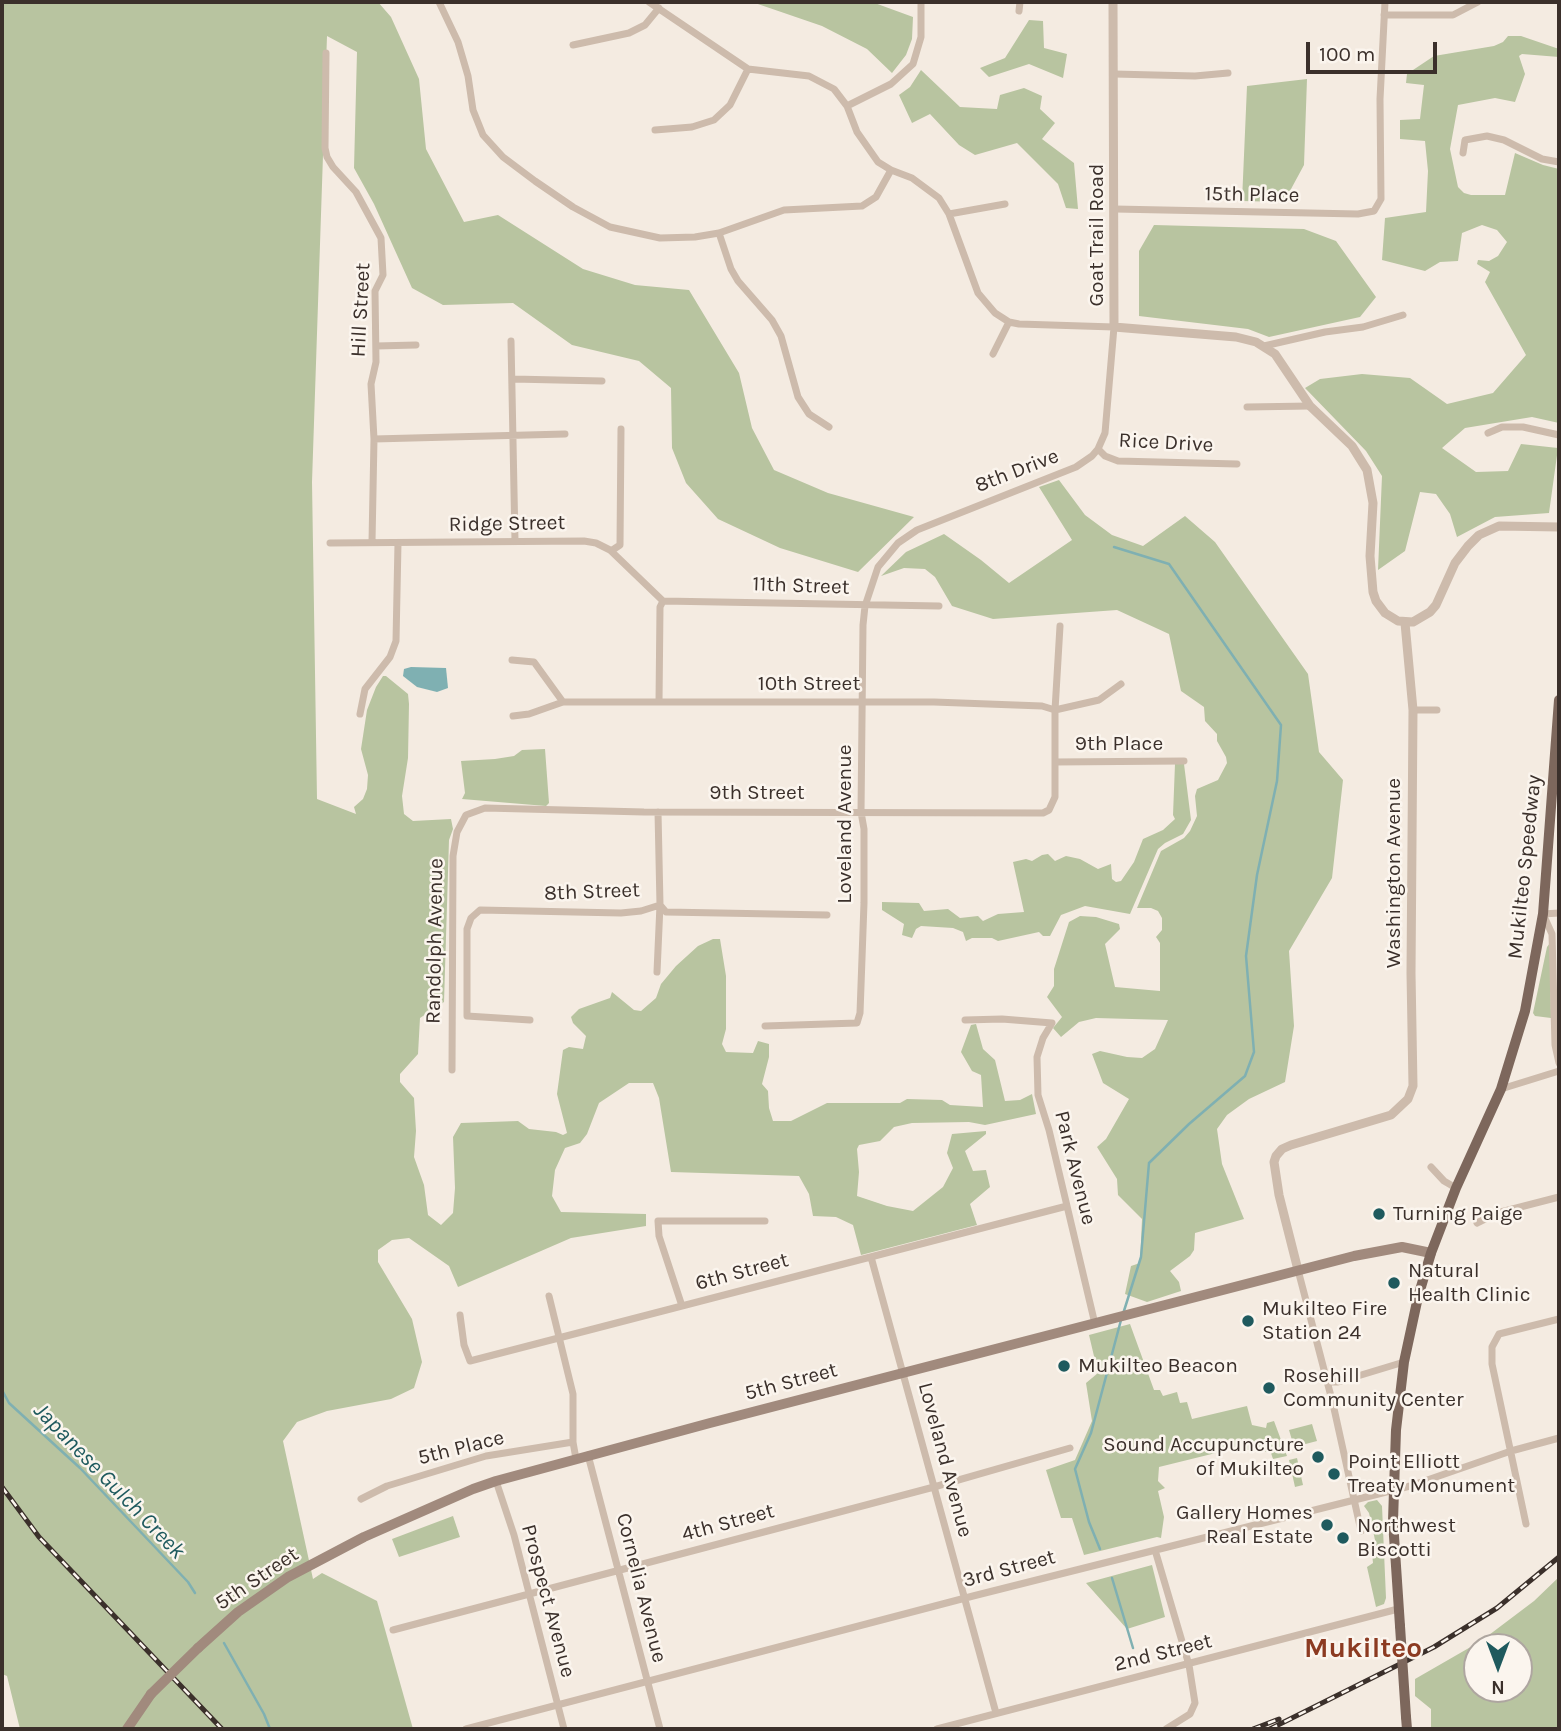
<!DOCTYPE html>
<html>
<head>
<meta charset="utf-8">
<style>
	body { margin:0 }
	#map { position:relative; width:1561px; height:1731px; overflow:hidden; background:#f4ebe1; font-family:Karla,sans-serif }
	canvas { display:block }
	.frame { position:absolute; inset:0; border:4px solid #3b302b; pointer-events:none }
	.north { position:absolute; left:1463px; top:1633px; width:70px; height:70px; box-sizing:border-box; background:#fbf5ee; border:2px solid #aea6a0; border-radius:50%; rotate:180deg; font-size:19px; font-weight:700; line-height:28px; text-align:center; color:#3b302b }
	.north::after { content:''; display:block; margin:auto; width:24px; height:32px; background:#1f5a5e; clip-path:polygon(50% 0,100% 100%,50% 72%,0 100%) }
	.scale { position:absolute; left:1306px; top:42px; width:131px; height:32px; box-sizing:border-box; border:4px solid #3b302b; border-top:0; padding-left:9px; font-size:21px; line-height:24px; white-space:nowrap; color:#3b302b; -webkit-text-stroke:5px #fbf5ee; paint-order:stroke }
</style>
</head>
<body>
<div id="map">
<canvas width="1561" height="1731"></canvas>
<div class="frame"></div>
<div class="north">N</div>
<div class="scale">100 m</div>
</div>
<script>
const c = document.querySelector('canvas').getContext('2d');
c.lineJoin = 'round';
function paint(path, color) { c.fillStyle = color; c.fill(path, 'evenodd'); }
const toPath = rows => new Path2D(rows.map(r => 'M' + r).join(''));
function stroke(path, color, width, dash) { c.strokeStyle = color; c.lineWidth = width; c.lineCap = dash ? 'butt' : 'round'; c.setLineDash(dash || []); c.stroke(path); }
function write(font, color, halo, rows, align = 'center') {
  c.font = font + ' Karla,sans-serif'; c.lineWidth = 5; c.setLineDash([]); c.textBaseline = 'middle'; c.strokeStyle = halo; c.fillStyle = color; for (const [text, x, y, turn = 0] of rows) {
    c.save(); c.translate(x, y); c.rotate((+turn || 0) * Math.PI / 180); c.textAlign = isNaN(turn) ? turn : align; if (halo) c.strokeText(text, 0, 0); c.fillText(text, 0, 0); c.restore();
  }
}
paint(toPath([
	[2,2,378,2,391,17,419,79,426,149,464,222,498,215,583,269,635,285,689,290,739,373,752,428,774,470,828,493,914,517,858,572,780,548,718,519,686,483,672,448,671,388,639,361,572,345,513,303,443,305,412,288,374,204,354,168,357,52,327,36,312,482,317,799,356,814,354,807,363,799,367,789,368,775,361,749,367,710,376,687,383,676,386,676,408,694,409,704,408,758,402,796,404,814,413,821,451,819,453,829,449,840,444,1002,420,1018,418,1054,400,1074,400,1082,414,1098,416,1131,414,1157,424,1185,428,1215,441,1225,453,1213,455,1188,453,1137,461,1123,518,1121,529,1129,556,1132,563,1135,567,1133,557,1094,563,1050,569,1047,583,1049,586,1036,573,1023,571,1017,579,1009,610,998,612,992,634,1010,641,1011,656,998,661,984,676,966,698,946,713,939,720,939,726,976,726,1029,722,1044,726,1052,753,1053,758,1041,769,1044,769,1057,762,1084,768,1091,769,1108,773,1121,791,1121,827,1103,900,1103,907,1099,942,1100,950,1105,983,1107,981,1075,972,1071,961,1052,971,1025,976,1024,983,1049,995,1060,1005,1101,1020,1100,1032,1094,1036,1114,985,1125,969,1122,912,1123,894,1127,880,1141,859,1145,857,1149,859,1172,857,1196,887,1206,913,1211,943,1187,953,1168,947,1153,952,1134,986,1131,986,1134,965,1151,973,1171,986,1170,990,1187,970,1204,977,1225,861,1255,853,1225,836,1217,813,1216,809,1194,799,1176,671,1172,659,1098,653,1083,629,1083,599,1103,587,1134,580,1143,565,1148,555,1170,552,1196,561,1212,646,1214,646,1226,571,1238,458,1287,449,1266,409,1238,392,1240,378,1250,378,1262,412,1319,422,1362,414,1388,391,1399,327,1411,297,1422,283,1441,313,1579,322,1573,377,1601,413,1729,20,1729,7,1676,2,1674],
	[752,2,872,2,913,17,912,39,906,55,892,73,867,49,822,26],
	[1029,20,1043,21,1044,48,1067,54,1063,78,1029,64,989,77,980,68,1005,58],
	[1508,36,1521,36,1559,49,1559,57,1522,54,1519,56,1525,74,1515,102,1495,98,1458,105,1450,149,1458,187,1464,193,1471,195,1505,195,1515,153,1543,165,1559,169,1559,423,1532,417,1465,428,1442,448,1476,472,1508,471,1521,444,1558,448,1549,513,1495,517,1457,537,1450,514,1436,494,1420,492,1405,551,1378,570,1382,476,1366,451,1305,388,1320,379,1362,374,1410,378,1447,404,1493,393,1526,355,1485,282,1490,272,1477,264,1478,260,1489,261,1498,256,1507,242,1497,230,1482,225,1462,233,1458,261,1440,262,1425,271,1382,260,1385,218,1426,212,1428,171,1425,141,1400,139,1400,120,1420,119,1424,85,1406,83,1407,74,1434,56,1494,46,1503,42],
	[921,70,960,107,997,109,1000,95,1024,88,1042,96,1040,109,1055,123,1042,139,1074,163,1078,209,1066,208,1058,184,1017,143,975,155,959,145,930,114,912,123,899,95,910,87],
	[1307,79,1304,165,1284,202,1242,201,1247,86],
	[1154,225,1304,229,1336,241,1376,297,1360,317,1269,337,1248,329,1139,316,1139,251],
	[1059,480,1085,515,1112,535,1143,546,1185,516,1215,542,1308,674,1319,752,1343,780,1332,878,1289,951,1294,1026,1285,1082,1249,1099,1227,1115,1217,1129,1222,1164,1244,1219,1195,1233,1194,1250,1190,1256,1170,1271,1179,1282,1181,1291,1147,1302,1125,1294,1131,1266,1140,1263,1142,1219,1118,1195,1117,1179,1097,1147,1106,1139,1129,1099,1103,1083,1092,1054,1100,1051,1127,1057,1142,1058,1155,1049,1168,1020,1096,1018,1079,1022,1061,1037,1053,1028,1062,1017,1047,997,1054,986,1054,969,1069,922,1080,916,1096,917,1119,924,1120,929,1105,944,1115,987,1160,991,1160,943,1156,937,1162,930,1162,918,1158,911,1151,908,1137,908,1161,851,1184,838,1190,831,1197,816,1195,796,1197,789,1218,780,1227,763,1226,757,1217,741,1217,734,1205,721,1204,707,1181,691,1169,634,1117,610,993,619,952,606,935,577,925,569,904,568,881,576,906,552,944,534,981,560,1009,583,1072,540,1039,487],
	[545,749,549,803,546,806,462,799,465,793,461,761,495,759,514,756,522,750],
	[1175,764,1184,764,1191,820,1183,834,1165,843,1158,849,1130,914,1085,906,1061,915,1050,936,1043,936,1039,932,998,941,992,938,972,938,966,941,963,932,953,928,921,926,916,929,912,938,902,935,904,924,882,910,882,902,919,903,924,911,948,909,960,918,978,916,983,921,998,914,1024,912,1013,862,1026,859,1032,861,1042,855,1048,854,1055,861,1066,856,1080,859,1098,869,1111,864,1112,879,1116,882,1121,881,1134,862,1143,839,1163,830,1175,819,1173,815],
	[1550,943,1551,1018,1535,1016,1533,1013,1547,947],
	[1130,1324,1154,1390,1160,1390,1163,1396,1177,1392,1180,1403,1187,1402,1192,1419,1247,1406,1252,1425,1266,1428,1267,1423,1274,1421,1287,1456,1273,1459,1271,1453,1259,1450,1228,1450,1159,1467,1158,1481,1165,1488,1158,1491,1164,1517,1161,1538,1157,1537,1084,1555,1072,1518,1061,1518,1046,1470,1075,1460,1092,1421,1086,1383,1098,1373,1089,1335],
	[1312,1424,1317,1441,1294,1447,1289,1430],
	[1297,1458,1303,1485,1295,1487,1289,1460],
	[1377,1500,1382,1506,1386,1598,1384,1604,1376,1607,1367,1567,1373,1563,1371,1543,1375,1540,1369,1513,1364,1506,1368,1502],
	[453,1516,460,1537,399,1557,392,1539],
	[1152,1565,1165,1617,1127,1629,1086,1583],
	[1559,1577,1559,1729,1431,1729,1431,1709,1415,1696,1415,1679,1481,1641,1534,1601],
	[1477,1647,1519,1647,1519,1689,1477,1689]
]), '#b8c4a0');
paint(toPath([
	[411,667,446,668,448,688,437,692,417,687,403,676,404,669]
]), '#7fb0b2');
stroke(toPath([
	[1114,547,1169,564,1281,725,1277,781,1257,875,1246,956,1254,1052,1245,1076,1189,1124,1149,1163,1141,1257,1123,1314],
	[2,1390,9,1403,80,1468,188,1582,195,1593],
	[1100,1549,1089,1522,1075,1469,1091,1433,1121,1320],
	[1112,1578,1133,1648],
	[224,1643,264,1714,270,1729]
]), '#7fb0b2', 2.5);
stroke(toPath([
	[439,2,458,42,468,76,473,110,483,135,503,157,535,181,573,207,610,227,660,238,695,237,719,233,784,210,862,206,876,197,891,170],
	[649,2,748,69,809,76,834,89,847,106,857,132,878,162,891,170,912,178,939,198,949,214,978,293,995,313,1009,322,1019,324,1114,327,1105,433,1098,449,1092,456,1076,467,917,530,898,543,878,567,865,606,863,625,861,812,864,829,864,903,860,1013,857,1023,765,1026],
	[1019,11,1020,2],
	[1384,15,1453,15,1478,2],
	[573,45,629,33,645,25,659,8],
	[326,53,325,148,327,157,333,167,356,192,381,238,383,275,375,291,376,362,371,384,374,439,372,542],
	[1114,74,1195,76,1228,73],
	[847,106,891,84,913,64,921,37,921,2],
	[655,130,692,127,714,120,730,105,748,69],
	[1463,153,1465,140,1487,136,1504,140,1542,159,1559,162],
	[1115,209,1358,214,1374,211,1381,199,1380,99,1385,2],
	[949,214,1005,204],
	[719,233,731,269,738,281,772,320,781,336,798,397,809,414,829,427],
	[511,341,515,541],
	[376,346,416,345],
	[1264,346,1325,332,1363,327,1403,315],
	[993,354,1009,322],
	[513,379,602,381],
	[1247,407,1310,406],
	[1488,433,1502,427,1523,427,1559,435],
	[374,439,565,434],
	[1098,449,1105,456,1118,461,1237,464],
	[330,543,584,541,596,543,610,550,663,601],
	[611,551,620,545,621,429],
	[663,601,939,606],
	[512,660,534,662,563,702],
	[659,702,660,607,663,601],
	[1413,710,1437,710],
	[360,714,365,689,390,657,396,641,398,543],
	[513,716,529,714,563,702,934,702,1042,706,1055,710,1099,700,1121,684],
	[1055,762,1184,761],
	[660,905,666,912,827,915],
	[1559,913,1543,914,1552,934,1555,1045,1559,1063],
	[657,972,660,905,658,812],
	[530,1020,467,1016,467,929,471,918,480,910,621,913,641,911,660,905],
	[965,1020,1002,1019,1052,1023,1043,1038,1037,1057,1038,1095,1049,1130,1095,1324],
	[452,1070,453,856,457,832,466,815,485,808,644,812,1043,813,1049,810,1055,797,1055,710,1060,626],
	[1501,1089,1559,1071],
	[1431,1167,1444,1181,1456,1188],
	[1477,1223,1497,1213,1559,1197],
	[871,1257,996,1713],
	[1298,1270,1333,1404,1361,1531],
	[549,1296,573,1394,573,1442,576,1459],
	[682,1306,659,1236,658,1221,765,1221],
	[460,1315,464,1345,470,1361,1067,1206],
	[1328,1382,1338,1382,1404,1362],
	[588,1455,660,1729],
	[496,1481,514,1535,564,1729],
	[361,1499,387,1486,486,1456,573,1442],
	[1526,1524,1492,1364,1492,1347,1499,1334,1559,1319],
	[1155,1550,1189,1665,1195,1703,1190,1714,1166,1729],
	[393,1630,934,1487,1070,1448],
	[466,1729,973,1596,1410,1486,1511,1451,1559,1438],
	[937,1729,1398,1609]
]), '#cdbbac', 7);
stroke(toPath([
	[1113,2,1114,327,1236,337,1256,342,1275,354,1310,406,1352,446,1367,470,1373,503,1370,556,1373,592,1376,601,1385,613,1398,621,1413,622,1430,612,1436,605,1455,563,1468,546,1479,535,1499,526,1559,527],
	[1298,1270,1279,1195,1274,1162,1276,1156,1282,1149,1291,1145,1391,1115,1408,1099,1413,1086,1411,973,1413,710,1405,623]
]), '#cdbbac', 9);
stroke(toPath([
	[198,1648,238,1612,288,1577,364,1537,473,1489,496,1481,710,1423,1354,1256,1402,1247,1431,1253],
	[127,1729,151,1694]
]), '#a18a7d', 10);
stroke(toPath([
	[1400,1626,1393,1521,1396,1430,1404,1362,1418,1297,1431,1253,1456,1188,1501,1089,1525,1011,1543,914,1559,700],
	[1406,1717,1407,1729]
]), '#7d675c', 10);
const rail = toPath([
	[2,1487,39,1537,222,1729],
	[1253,1729,1279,1719],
	[1270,1729,1434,1647,1497,1608,1559,1557]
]);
stroke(rail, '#3b302b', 5);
stroke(rail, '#fbf5ee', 2.5, [8]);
stroke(toPath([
	[151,1694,198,1648]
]), '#a18a7d', 10);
stroke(toPath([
	[1400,1626,1406,1717]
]), '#7d675c', 10);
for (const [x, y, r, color] of [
	[1379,1214,7,"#1f5a5e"],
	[1394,1283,7,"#1f5a5e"],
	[1248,1321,7,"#1f5a5e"],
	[1064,1366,7,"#1f5a5e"],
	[1269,1388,7,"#1f5a5e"],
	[1318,1457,7,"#1f5a5e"],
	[1334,1474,7,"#1f5a5e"],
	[1327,1525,7,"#1f5a5e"],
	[1343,1538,7,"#1f5a5e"]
]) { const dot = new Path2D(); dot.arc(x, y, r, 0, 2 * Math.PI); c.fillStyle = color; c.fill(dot); stroke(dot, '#fbf5ee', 2.5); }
write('21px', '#3b302b', '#fbf5ee', [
	["15th Place",1252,195,1],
	["Goat Trail Road",1097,235,-90],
	["Hill Street",361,310,-87],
	["Rice Drive",1166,443,3],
	["8th Drive",1017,471,-21],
	["Ridge Street",507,524,-1],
	["11th Street",801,586,2],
	["10th Street",809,684],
	["9th Place",1119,744],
	["9th Street",757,793],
	["Loveland Avenue",845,824,-90],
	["Mukilteo Speedway",1525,867,-84],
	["Washington Avenue",1394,873,-90],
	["8th Street",592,892,-2],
	["Randolph Avenue",435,941,-89],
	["Park Avenue",1075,1168,76],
	["6th Street",742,1272,-15],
	["5th Street",791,1382,-15],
	["5th Place",461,1448,-14],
	["Loveland Avenue",945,1460,75],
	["4th Street",728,1523,-15],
	["3rd Street",1009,1569,-15],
	["5th Street",257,1579,-34],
	["Cornelia Avenue",641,1588,76],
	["Prospect Avenue",548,1601,75],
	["2nd Street",1163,1653,-14]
]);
write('21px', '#3b302b', '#fbf5ee', [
	["Turning Paige",1393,1214],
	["Natural",1408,1271],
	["Health Clinic",1408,1295],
	["Mukilteo Fire",1262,1309],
	["Station 24",1262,1333],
	["Mukilteo Beacon",1078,1366],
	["Rosehill",1283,1376],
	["Community Center",1283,1400],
	["Sound Accupuncture",1304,1445,"right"],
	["of Mukilteo",1304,1469,"right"],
	["Point Elliott",1348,1462],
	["Treaty Monument",1348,1486],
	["Gallery Homes",1313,1513,"right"],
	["Real Estate",1313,1537,"right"],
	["Northwest",1357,1526],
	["Biscotti",1357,1550]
], 'left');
write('italic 23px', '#1f5a5e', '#fbf5ee', [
	["Japanese Gulch Creek",109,1481,46]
]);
write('bold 28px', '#8c3b22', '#fbf5ee', [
	["Mukilteo",1363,1649]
]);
</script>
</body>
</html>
